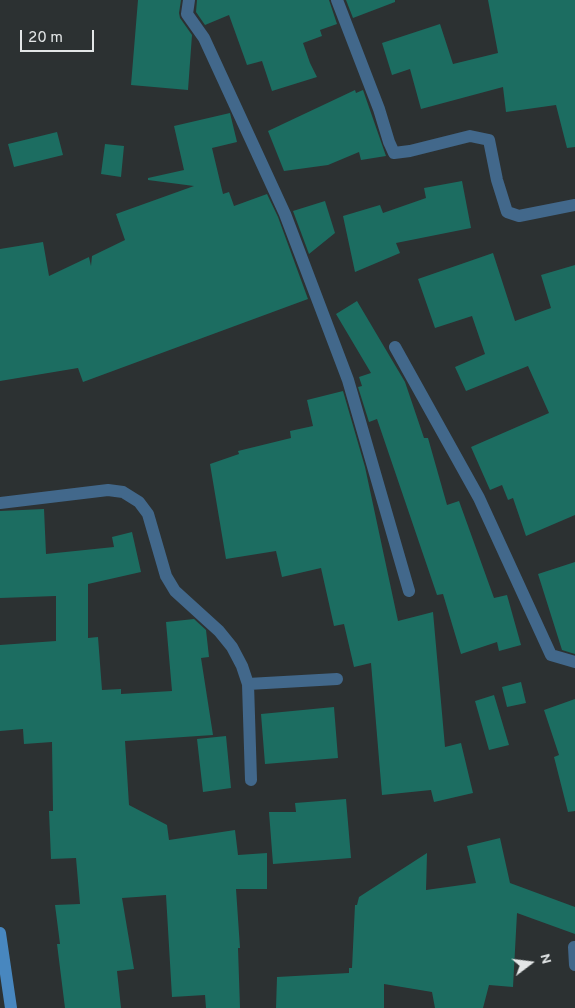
<!DOCTYPE html>
<html>
<head>
<meta charset="utf-8">
<style>
	body { margin:0 }
	#map { position:relative; width:575px; height:1008px; overflow:hidden; background:#2c3132; font-family:Overpass,sans-serif }
	canvas { display:block }
	.north { position:absolute; left:505px; top:938px; width:50px; height:50px; -webkit-text-stroke:4px #2c3132; paint-order:stroke; rotate:75deg; font-size:14px; font-weight:700; line-height:20px; text-align:center; color:#e3e6e7 }
	.north::after { content:''; display:block; margin:auto; width:18px; height:22px; background:#e3e6e7; clip-path:polygon(50% 0,100% 100%,50% 72%,0 100%) }
	.scale { position:absolute; left:20px; top:30px; width:74px; height:22px; box-sizing:border-box; border:2px solid #e3e6e7; border-top:0; padding-left:6px; font-size:15px; line-height:18px; white-space:nowrap; color:#e3e6e7; -webkit-text-stroke:4px #2c3132; paint-order:stroke }
</style>
</head>
<body>
<div id="map">
<canvas width="575" height="1008"></canvas>
<div class="north">N</div>
<div class="scale">20 m</div>
</div>
<script>
const c = document.querySelector('canvas').getContext('2d');
c.lineJoin = 'round';
function paint(path, color) { c.fillStyle = color; c.fill(path, 'evenodd'); }
const toPath = rows => new Path2D(rows.map(r => 'M' + r).join(''));
function stroke(path, color, width, dash) { c.strokeStyle = color; c.lineWidth = width; c.lineCap = dash ? 'butt' : 'round'; c.setLineDash(dash || []); c.stroke(path); }
paint(toPath([
	[138,0,181,0,179,13,180,18,192,35,188,90,131,85],
	[197,0,329,0,337,24,320,30,322,36,303,43,310,63,317,77,272,91,262,61,247,65,229,15,205,25,196,12],
	[346,0,395,0,395,2,353,18],
	[488,0,575,0,575,147,567,148,556,105,506,112,503,87,421,109,410,69,392,75,382,43,440,24,453,64,498,53],
	[355,90,356,93,363,90,386,156,361,160,359,152,328,165,284,171,268,131],
	[230,113,237,142,212,148,223,194,229,192,234,206,267,194,278,217,308,299,83,382,78,368,0,381,0,249,43,242,49,276,89,257,91,266,92,256,125,240,116,214,194,186,148,180,148,178,184,170,174,126],
	[57,132,63,155,14,167,8,144],
	[105,144,124,146,121,177,101,174],
	[462,181,471,228,396,243,400,253,355,272,343,216,380,205,383,213,426,198,424,188],
	[325,201,335,233,309,254,293,211],
	[493,253,515,321,551,308,541,275,575,265,575,515,526,536,513,498,508,500,502,485,490,490,471,447,549,413,528,366,466,391,455,367,485,354,472,316,435,328,418,279],
	[357,301,405,382,424,438,428,438,447,505,459,501,494,598,507,595,521,645,499,651,497,642,461,654,443,594,437,595,377,419,369,422,358,387,362,386,359,377,371,373,336,314],
	[343,391,365,467,398,621,433,612,445,747,461,743,473,793,434,802,431,790,382,795,371,663,354,667,344,624,334,626,321,568,282,577,276,551,226,559,210,464,239,454,238,451,291,438,290,431,313,426,307,400],
	[44,509,46,554,114,547,112,537,132,532,141,572,88,584,88,638,98,637,102,690,121,689,121,694,172,691,166,622,194,619,206,630,209,657,201,658,213,735,125,741,129,805,167,825,169,840,235,830,238,855,267,853,267,889,236,889,240,948,238,948,240,1008,206,1008,205,995,172,997,166,895,122,898,134,969,117,971,121,1008,65,1008,57,944,60,944,55,905,80,904,76,858,51,859,49,811,53,811,52,742,24,744,23,729,0,731,0,645,56,641,56,596,0,598,0,511],
	[575,562,575,654,562,650,538,574],
	[521,682,526,703,507,707,502,687],
	[494,695,509,745,489,750,475,701],
	[575,699,575,811,568,812,554,757,559,755,544,710],
	[334,707,338,758,265,764,261,714],
	[226,736,231,788,203,792,197,739],
	[346,799,351,858,273,864,269,812,296,812,295,803],
	[500,838,510,883,575,907,575,934,517,913,513,987,489,985,483,1008,435,1008,432,992,384,984,384,1008,276,1008,277,977,349,973,349,968,352,968,355,905,357,905,359,897,427,853,426,890,476,883,467,846]
]), '#1c6d61');
stroke(toPath([
	[189,0,187,14,204,38,285,214,348,380,409,591],
	[337,0,379,109,389,142,394,153,410,151,470,136,489,140,497,180,507,212,519,216,575,205],
	[395,347,479,498,551,655,575,662],
	[0,503,108,490,123,492,139,502,148,514,166,576,175,591,219,631,232,647,242,666,248,684,251,780],
	[248,684,337,679],
	[574,947,575,965]
]), '#42688b', 12);
stroke(toPath([
	[0,933,11,1008]
]), '#4887bf', 12);
</script>
</body>
</html>
